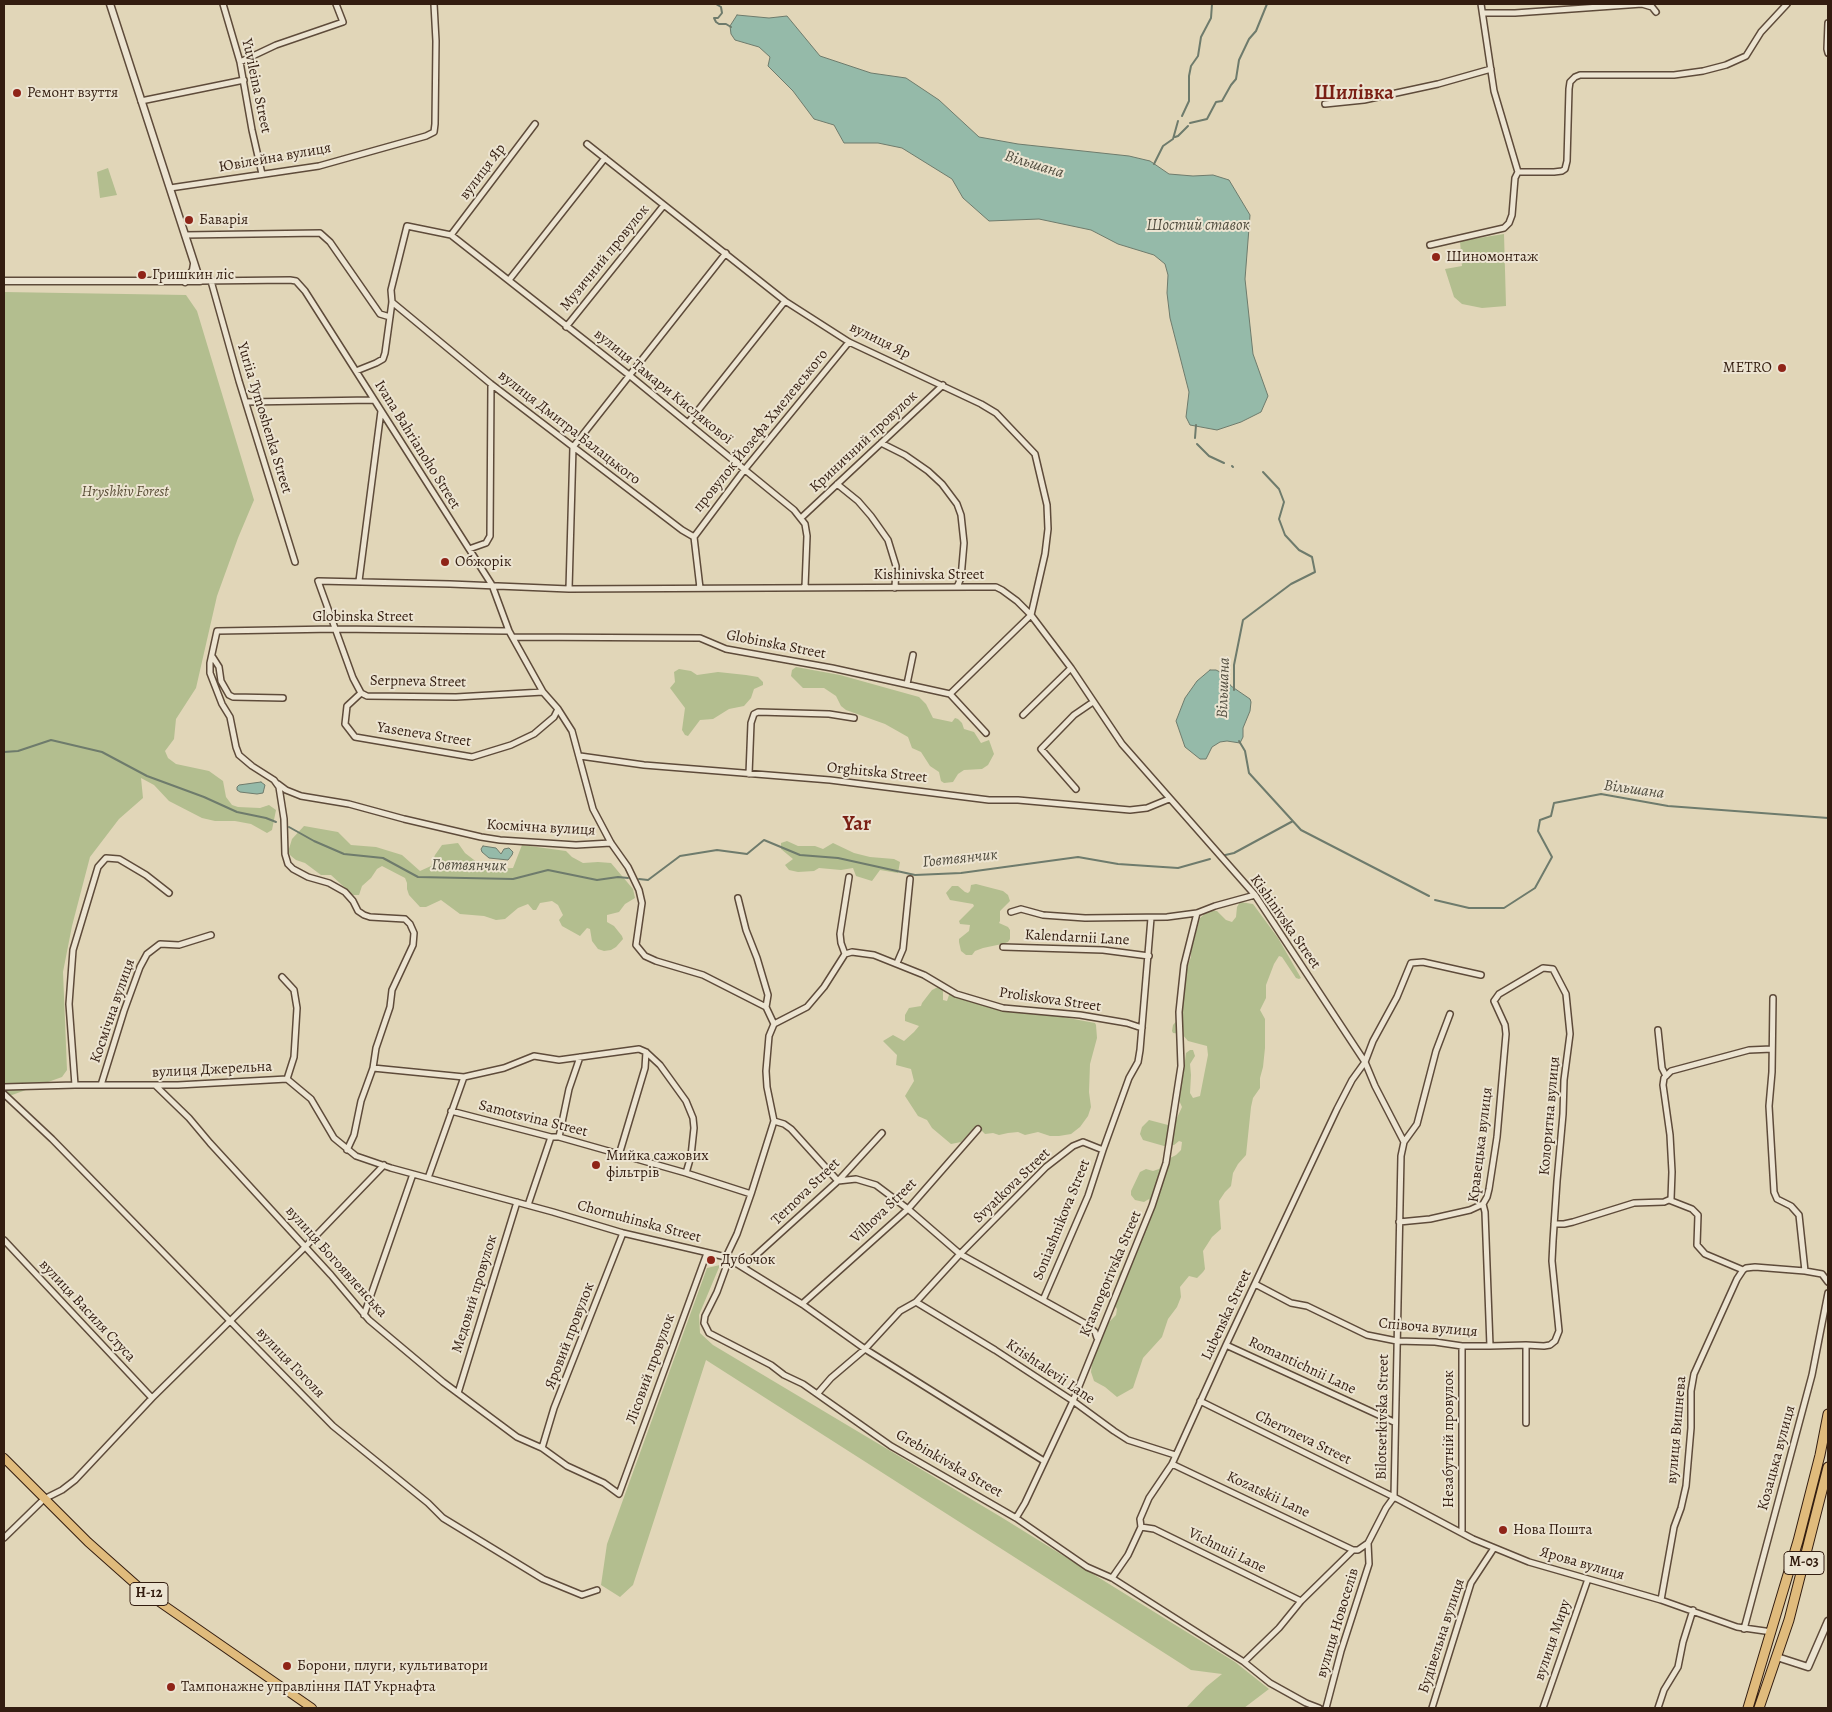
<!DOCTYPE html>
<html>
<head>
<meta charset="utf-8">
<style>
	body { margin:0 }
	#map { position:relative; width:1832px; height:1712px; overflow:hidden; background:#e1d6b8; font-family:Alegreya,serif }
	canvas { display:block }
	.frame { position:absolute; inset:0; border:5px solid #331d10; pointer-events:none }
</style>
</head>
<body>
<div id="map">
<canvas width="1832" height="1712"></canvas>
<div class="frame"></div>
</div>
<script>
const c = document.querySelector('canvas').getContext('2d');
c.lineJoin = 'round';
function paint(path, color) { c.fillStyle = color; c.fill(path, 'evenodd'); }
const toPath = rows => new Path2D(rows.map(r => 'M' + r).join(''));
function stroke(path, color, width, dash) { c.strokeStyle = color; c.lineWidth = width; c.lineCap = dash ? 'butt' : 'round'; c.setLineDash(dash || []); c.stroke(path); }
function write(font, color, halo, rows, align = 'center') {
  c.font = font + ' Alegreya,serif'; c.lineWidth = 4; c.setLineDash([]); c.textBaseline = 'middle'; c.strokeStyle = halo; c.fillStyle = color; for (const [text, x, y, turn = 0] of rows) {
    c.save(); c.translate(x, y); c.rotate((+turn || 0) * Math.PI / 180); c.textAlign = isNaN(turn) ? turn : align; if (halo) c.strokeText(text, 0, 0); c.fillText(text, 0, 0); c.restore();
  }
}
paint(toPath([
	[108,168,117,195,100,198,97,172],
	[1504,234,1506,306,1482,308,1462,304,1454,297,1445,269,1462,266,1460,241],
	[4,292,186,295,197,311,254,500,238,538,217,596,196,688,176,719,174,739,165,751,168,758,176,764,209,771,223,781,226,797,232,805,238,807,260,808,269,805,276,810,272,830,267,833,251,824,235,821,215,821,202,818,169,801,154,785,141,778,143,798,119,819,90,857,72,926,63,972,67,1070,62,1077,12,1095,4,1095],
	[796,667,840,675,919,697,926,704,933,718,952,722,955,718,958,719,962,723,964,729,974,732,981,743,989,740,994,754,988,765,982,769,964,770,958,774,953,782,944,783,941,781,939,772,930,766,921,752,912,748,908,737,885,724,846,710,841,706,836,696,824,688,803,688,791,676,792,670],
	[679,669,691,671,697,675,718,672,746,675,758,677,763,682,763,685,754,689,751,698,744,706,729,709,713,719,700,720,688,736,685,735,682,730,685,708,670,688,675,682,674,672],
	[304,826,338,832,351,845,376,847,402,855,420,871,431,866,435,855,442,845,458,843,465,853,478,863,490,869,513,868,522,845,566,851,572,857,583,863,598,862,611,863,633,889,635,898,625,904,619,912,607,915,607,922,614,926,622,936,623,939,616,947,611,950,604,951,598,949,592,941,590,929,587,928,580,936,562,926,559,920,563,915,558,905,552,901,540,903,536,910,533,910,528,904,518,908,505,919,496,920,484,916,460,914,441,900,426,907,420,907,409,895,407,889,407,883,405,878,382,866,377,869,371,878,362,886,359,895,353,895,331,875,321,875,305,863,296,860,291,856,288,852,292,839],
	[787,841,798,846,815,846,823,849,833,843,854,853,870,857,894,859,900,862,898,873,880,870,872,881,856,876,853,868,841,870,819,868,814,871,798,872,789,870,785,865,793,859,781,849,781,843],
	[976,884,1003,891,1008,895,1010,901,1000,911,1000,921,999,923,1008,927,1010,930,1010,939,1008,942,1002,944,983,948,975,951,972,955,966,955,961,951,959,942,959,939,969,931,970,925,960,924,959,921,974,906,973,904,950,900,946,893,952,886,958,886,965,892,968,893,970,891,971,885],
	[1240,902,1253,904,1278,938,1301,978,1299,979,1296,978,1282,957,1279,956,1274,964,1266,985,1266,998,1260,1010,1265,1019,1265,1048,1263,1067,1260,1078,1260,1088,1253,1098,1251,1107,1246,1155,1238,1164,1233,1173,1231,1186,1225,1192,1219,1201,1221,1229,1212,1237,1203,1251,1205,1269,1203,1272,1197,1278,1189,1276,1180,1287,1181,1297,1177,1307,1168,1319,1162,1337,1143,1358,1133,1388,1117,1397,1105,1387,1094,1381,1091,1372,1092,1363,1090,1358,1104,1327,1116,1315,1117,1309,1111,1301,1120,1272,1130,1261,1141,1242,1143,1229,1150,1202,1149,1199,1144,1202,1135,1200,1131,1195,1131,1191,1140,1172,1146,1169,1153,1171,1159,1169,1164,1161,1176,1155,1181,1150,1182,1142,1179,1141,1174,1145,1164,1146,1143,1140,1140,1134,1142,1127,1149,1120,1168,1125,1176,1120,1182,1107,1178,1098,1183,1076,1186,1053,1190,1050,1193,1050,1195,1056,1190,1064,1191,1075,1190,1093,1193,1098,1200,1096,1208,1055,1207,1046,1188,1041,1182,1034,1173,1033,1172,1031,1173,1025,1181,1016,1186,970,1191,957,1191,951,1200,918,1208,911,1217,911,1226,920,1232,922,1236,917,1237,907],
	[938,987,943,991,943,1000,947,1001,950,992,955,989,964,997,976,1003,1015,1013,1041,1013,1095,1023,1096,1025,1097,1038,1090,1064,1089,1092,1091,1107,1088,1116,1080,1127,1071,1134,1059,1136,1050,1136,1038,1132,1025,1135,1018,1132,1008,1133,999,1135,993,1133,985,1134,981,1130,972,1130,961,1142,951,1144,932,1128,927,1120,918,1116,905,1096,914,1081,911,1069,896,1065,897,1055,883,1041,893,1035,904,1041,914,1032,919,1026,905,1021,905,1015,909,1008,921,1006,922,1003,932,990],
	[720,1265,699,1315,700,1333,713,1345,1001,1517,1235,1662,1269,1689,1244,1708,1186,1708,1206,1687,1222,1674,1191,1670,706,1360,633,1585,620,1597,601,1585,607,1544,707,1268]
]), '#b3be8f');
const water = toPath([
	[737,15,769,18,787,16,820,56,871,73,906,78,939,100,979,137,1018,144,1129,156,1150,161,1169,174,1193,176,1213,175,1229,180,1250,215,1245,279,1253,354,1268,396,1261,412,1241,422,1217,430,1190,425,1186,417,1189,392,1170,318,1167,293,1168,275,1165,264,1154,255,1118,244,1091,230,1039,219,989,221,963,198,952,179,902,148,878,143,844,143,834,125,814,119,793,91,768,66,770,57,759,47,735,40,731,34,730,26,737,15],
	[1210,670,1216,670,1222,673,1231,686,1250,699,1251,702,1250,711,1243,728,1243,737,1240,743,1227,741,1220,742,1212,747,1206,759,1200,759,1185,747,1176,721,1185,698,1197,681,1210,670],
	[261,782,265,785,263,793,257,794,240,792,237,790,237,787,239,785,261,782],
	[483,846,496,848,501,854,504,849,509,848,513,852,512,855,508,860,489,858,482,852,481,849,483,846]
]);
paint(water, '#95baa9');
stroke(water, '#6e7b6c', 1);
stroke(toPath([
	[716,4,721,7,722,13,718,18,714,18,716,22,719,24,726,24,731,27],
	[1182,116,1189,101,1189,76,1191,66,1198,56,1201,37,1211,18,1212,4],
	[1190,123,1207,119,1216,102,1222,101,1231,85,1236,79,1239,60,1249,39,1256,31,1267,4],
	[1175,137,1178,136,1188,126],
	[1154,164,1163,146,1173,139,1178,121],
	[1195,438,1196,425],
	[1197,444,1209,456,1224,463],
	[1232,466,1233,467],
	[1234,690,1234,665,1243,620,1291,584,1315,572,1312,557,1299,550,1285,535,1279,519,1284,502,1279,489,1263,472],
	[1239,741,1245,751,1249,773,1301,830,1429,896],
	[4,752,18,751,51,740,102,752,147,776,204,797,237,812,266,818,276,822],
	[289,827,314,841,344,854,383,858,418,877,513,879,548,870,597,880,618,877,628,878],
	[1221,856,1234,853,1293,821],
	[639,879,648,880,680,856,717,850,747,854,764,840,800,855,838,858,915,875,961,873,1078,857,1118,864,1178,868,1210,859],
	[1435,900,1469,908,1504,908,1535,888,1552,857,1538,831,1540,820,1551,816,1554,803,1601,794,1668,806,1828,818]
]), '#6e7b6c', 2);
const minor = toPath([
	[223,4,240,62,252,130,262,174],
	[1481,4,1494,91,1518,172],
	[1484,13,1515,13,1642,4,1652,7,1656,12],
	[1828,23,1827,49,1828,53],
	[240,62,276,45,343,22,336,4],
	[141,101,244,80],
	[1325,104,1364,100,1438,84,1491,69],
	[587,144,785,301,849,342,981,404,996,413,1035,454,1047,505,1048,529,1045,554,1031,615,950,694],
	[170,188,319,166,426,136,434,132,435,124,436,41,434,4],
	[185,235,320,233,330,242,380,314,390,317],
	[451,235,535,124],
	[1430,245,1504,228,1509,223,1512,215,1515,178,1518,172,1554,172,1562,171,1565,169,1567,161,1569,89,1570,82,1575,77,1580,75,1674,75,1703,71,1726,65,1746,56,1761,32,1787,4],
	[509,280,605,158],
	[200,281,290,280,296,281,305,291,492,585,509,631,543,692,558,709,572,731,593,809,611,843,628,867,639,890,642,903,636,945,645,956,656,961,703,975,766,1007,774,1024,769,1036,766,1071,767,1087,774,1121,751,1194,737,1234,726,1257],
	[211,281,239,381,295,562],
	[392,302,491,384,682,530,694,537,700,588],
	[566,327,664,205],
	[356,371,376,363,383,359,385,353,392,302,391,290,407,226,451,235,629,375,794,510,805,524,807,536,805,587],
	[246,402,373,400],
	[688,423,785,301],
	[881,443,905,455,928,471,942,484,957,504,961,515,964,543,961,578,957,587],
	[837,484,858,501,871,516,888,540,896,566,895,588],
	[801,518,943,385],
	[694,537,745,469,849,342],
	[469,549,486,543,490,536,491,384],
	[359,581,381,411],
	[569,589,573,447,726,253],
	[513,637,700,638,726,649,832,668,950,694,986,733],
	[212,656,219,667,221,681,229,695,233,697,283,698],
	[907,684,913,655],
	[543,692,456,697,367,696,361,693,353,678,318,581,450,584,569,589,971,587,996,587,1002,590,1017,601,1031,615,1071,668,1122,744,1255,895,1365,1062,1375,1086,1404,1142],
	[361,693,347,706,345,724,355,737,472,757,511,745,534,734,554,717,558,709],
	[1023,715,1071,668],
	[580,756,644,765,830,780,989,800,1018,800,1130,810,1147,808,1169,799],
	[749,774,751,723,754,714,758,712,829,714,854,718],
	[278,784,286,790,301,796,349,804,404,819,481,837,500,840,576,845,611,843],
	[1076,789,1041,749,1074,715,1093,702],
	[738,898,746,930,757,958,768,995,766,1007],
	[1011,912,1021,909,1043,915,1085,918,1167,917,1197,913,1215,906,1255,895],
	[1003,947,1103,950,1149,956],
	[845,954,852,952,874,955,924,975,956,994,1003,1008,1080,1015,1127,1023,1142,1028],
	[897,963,903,949,910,879],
	[282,977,294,990,297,1008,294,1057,287,1079],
	[1773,998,1772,1072,1769,1106,1774,1192,1777,1199,1791,1206,1799,1215,1805,1271,1822,1274,1828,1282],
	[774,1024,807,1007,824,987,845,954,841,943,840,934,849,877],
	[1658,1030,1662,1068,1666,1076],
	[373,1068,464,1077,504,1068,534,1056,559,1060,639,1049,646,1052,660,1065,686,1101,693,1118,694,1128,691,1156,686,1173],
	[75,1085,69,1004,73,950,98,867,106,858,119,859,146,875,169,893],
	[101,1085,124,1011,140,967,147,954,160,944,179,945,211,935],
	[156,1086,189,1118,210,1143,331,1275,369,1320,443,1382,517,1437,542,1448,567,1466,604,1483,619,1494,707,1253],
	[4,1087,75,1085,178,1085,287,1079,311,1099,334,1138,356,1156,391,1168,553,1212,623,1233,726,1257,802,1304,865,1349,1044,1461],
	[4,1094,52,1139,333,1426,428,1503,443,1518,543,1579,582,1595,597,1590],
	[451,1111,551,1137,559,1137,686,1173,751,1194],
	[774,1121,784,1124,791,1129,838,1181,856,1179,876,1185,908,1209,960,1254,1086,1324,1095,1332,1097,1338],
	[559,1137,569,1089,580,1057],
	[347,1150,354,1135,361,1101,373,1068,376,1048,390,1007,392,990,413,945,414,933,410,924,405,919,370,917,364,915,358,911,353,901,345,892,329,883,308,877,293,869,288,864,285,854,284,819,279,787,274,780,252,766,239,755,236,747,230,717,222,704,210,673,210,663,217,631,335,629,509,631],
	[619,1155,645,1068,646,1052],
	[428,1178,464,1077],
	[1669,1200,1692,1209,1698,1215,1697,1245,1705,1254,1743,1270,1746,1268,1755,1267,1805,1271],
	[528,1205,551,1137],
	[1399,1222,1430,1219,1470,1210,1483,1204],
	[1554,1224,1564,1224,1573,1222,1634,1203,1664,1202,1671,1199,1672,1172,1670,1135,1663,1085,1664,1078,1671,1071,1749,1050,1772,1049],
	[4,1240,152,1398],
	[729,1259,717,1292,705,1316,704,1323,709,1333,771,1365,784,1375,803,1384,891,1446,1016,1518,1087,1567,1112,1578,1244,1662,1270,1683,1306,1703,1319,1708],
	[743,1267,838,1181,882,1133],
	[1255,1284,1291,1303,1307,1306,1367,1335,1397,1341,1435,1342,1462,1346,1490,1346,1526,1345,1544,1346,1550,1345,1555,1341,1559,1331,1552,1261,1553,1241,1557,1181,1563,1114,1564,1080,1570,1034,1566,994,1553,969,1543,968,1499,994,1494,1001,1505,1025,1506,1034,1497,1137,1489,1189,1487,1197,1483,1204,1485,1212,1490,1346],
	[1043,1300,1088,1196,1103,1150],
	[916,1302,995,1350,1073,1401,1114,1431,1128,1440,1175,1455],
	[802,1304,908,1209,978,1129],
	[364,1315,413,1174],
	[1226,1345,1394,1422],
	[1462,1346,1462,1533],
	[458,1393,517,1202],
	[818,1393,831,1378,865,1349,900,1311,916,1302,960,1254,1046,1167,1073,1146,1083,1142,1103,1150,1129,1078,1138,1062,1140,1050,1151,918],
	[1200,1401,1394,1497,1473,1539,1529,1562,1661,1600,1737,1627,1772,1632],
	[1526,1423,1526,1345],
	[542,1448,554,1408,623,1233],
	[1172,1464,1353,1550],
	[1016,1518,1025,1503,1073,1401,1152,1206,1166,1163,1181,1066,1179,1012,1184,965,1197,913],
	[1141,1527,1154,1529,1301,1601],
	[4,1538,44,1499,62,1490,75,1480,152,1398,304,1248,384,1165],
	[1112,1578,1128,1555,1141,1527,1140,1519,1149,1498,1172,1464,1226,1345,1337,1109,1352,1080,1365,1062,1373,1041,1397,997,1411,963,1423,962,1481,975],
	[1661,1600,1674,1527,1681,1508,1686,1486,1691,1428,1691,1391,1694,1374,1737,1279,1743,1270],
	[1744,1629,1812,1375,1828,1293],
	[1244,1662,1279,1628,1301,1601,1353,1550,1358,1550,1368,1543,1386,1508,1394,1497,1401,1156,1404,1142,1417,1124,1436,1051,1450,1014],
	[1326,1708,1341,1651,1369,1564,1368,1543],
	[1432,1708,1471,1583,1494,1548],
	[1543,1708,1588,1579],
	[1658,1708,1664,1690,1678,1667,1683,1642,1693,1610]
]);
const tertiary = toPath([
	[4,281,200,281,110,4],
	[185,282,193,270,194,264],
	[1777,1657,1808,1667,1828,1621]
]);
const primary = toPath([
	[4,1458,88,1542,142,1590,312,1708]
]);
const trunk = toPath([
	[1748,1708,1798,1541,1820,1455,1828,1414],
	[1759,1708,1789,1620,1828,1467]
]);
stroke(minor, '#5e4b3a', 8);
stroke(tertiary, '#5e4b3a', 9);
stroke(primary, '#331d10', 10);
stroke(trunk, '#331d10', 11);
stroke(minor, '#ece4d1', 5);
stroke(tertiary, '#ece4d1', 6);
stroke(primary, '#e0bb7c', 8);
stroke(trunk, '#e0bb7c', 9);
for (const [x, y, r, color] of [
	[17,93,5,"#8f2418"],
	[189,220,5,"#8f2418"],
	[1436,257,5,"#8f2418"],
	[142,275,5,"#8f2418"],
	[1782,368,5,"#8f2418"],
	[445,562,5,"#8f2418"],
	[596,1165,5,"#8f2418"],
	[711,1260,5,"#8f2418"],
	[1503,1530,5,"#8f2418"],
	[287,1666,5,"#8f2418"],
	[171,1687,5,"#8f2418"]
]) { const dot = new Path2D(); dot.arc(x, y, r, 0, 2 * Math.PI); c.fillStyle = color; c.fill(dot); stroke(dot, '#ece4d1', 2); }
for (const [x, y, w] of [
	[1804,1563,40],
	[149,1594,38]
]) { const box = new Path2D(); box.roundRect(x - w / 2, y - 11.5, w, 23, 4); c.fillStyle = '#ece4d1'; c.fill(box); stroke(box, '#331d10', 1); }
write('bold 14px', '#331d10', null, [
	["М-03",1804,1563],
	["Н-12",149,1594]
]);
write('15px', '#331d10', '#ece4d1', [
	["Yuvileina Street",256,86,78],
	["Ювілейна вулиця",275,158,-10],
	["вулиця Яр",483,172,-53],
	["Музичний провулок",605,258,-51],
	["вулиця Яр",880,341,26],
	["вулиця Тамари Кислякової",663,387,39],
	["Yuriia Tymoshenka Street",264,418,73],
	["вулиця Дмитра Балацького",569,428,38],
	["провулок Йозефа Хмелевського",761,431,-51],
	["Криничний провулок",864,442,-43],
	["Ivana Bahrianoho Street",417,445,58],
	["Kishinivska Street",929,575],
	["Globinska Street",363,617],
	["Globinska Street",776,645,11],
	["Serpneva Street",418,682,1],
	["Yaseneva Street",424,735,9],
	["Orghitska Street",877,773,6],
	["Космічна вулиця",541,828,3],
	["Kishinivska Street",1285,922,55],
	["Kalendarnii Lane",1077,938,3],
	["Proliskova Street",1050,1000,8],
	["Космічна вулиця",113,1011,-71],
	["вулиця Джерельна",212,1070,-3],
	["Колоритна вулиця",1550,1116,-85],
	["Samotsvina Street",533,1119,14],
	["Кравецька вулиця",1481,1145,-83],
	["Svyatkova Street",1012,1186,-44],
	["Ternova Street",806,1192,-44],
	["Vilhova Street",884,1211,-44],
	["Soniashnikova Street",1062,1220,-68],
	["Chornuhinska Street",639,1222,15],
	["вулиця Богоявленська",336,1262,48],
	["Krasnogorivska Street",1111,1274,-67],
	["Медовий провулок",475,1294,-73],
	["вулиця Василя Стуса",87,1311,47],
	["Lubenska Street",1227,1315,-65],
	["Співоча вулиця",1428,1328,5],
	["Яровий провулок",570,1336,-69],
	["вулиця Гоголя",290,1363,46],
	["Romantichnii Lane",1302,1366,25],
	["Лісовий провулок",651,1369,-70],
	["Krishtalevii Lane",1050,1372,34],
	["Bilotserkivska Street",1383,1417,-89],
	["вулиця Вишнева",1677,1430,-85],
	["Chervneva Street",1303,1438,26],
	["Незабутній провулок",1449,1439,-90],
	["Козацька вулиця",1777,1458,-75],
	["Grebinkivska Street",949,1464,30],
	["Kozatskii Lane",1268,1495,25],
	["Vichnuii Lane",1227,1551,26],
	["Ярова вулиця",1582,1564,16],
	["вулиця Новоселів",1338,1623,-73],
	["Будівельна вулиця",1442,1636,-72],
	["вулиця Миру",1553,1640,-71]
]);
write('15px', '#331d10', '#ece4d1', [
	["Ремонт взуття",27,93],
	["Баварія",199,220],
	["Шиномонтаж",1446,257],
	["Гришкин ліс",152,275],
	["METRO",1772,368,"right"],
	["Обжорік",455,562],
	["Мийка сажових",606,1156],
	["фільтрів",606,1173],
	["Дубочок",721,1260],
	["Нова Пошта",1513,1530],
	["Борони, плуги, культиватори",297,1666],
	["Тампонажне управління ПАТ Укрнафта",181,1687]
], 'left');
write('italic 15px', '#594d36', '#ece4d1', [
	["Hryshkiv Forest",125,492]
]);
write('italic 16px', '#504c3e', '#ece4d1', [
	["Вільшана",1034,165,17],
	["Шостий ставок",1198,226],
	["Вільшана",1224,688,-88],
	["Вільшана",1634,790,8],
	["Говтвянчик",960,859,-6],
	["Говтвянчик",469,866,1]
]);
write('bold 20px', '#7a1f14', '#ece4d1', [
	["Шилівка",1354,94],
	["Yar",857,825]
]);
</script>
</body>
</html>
